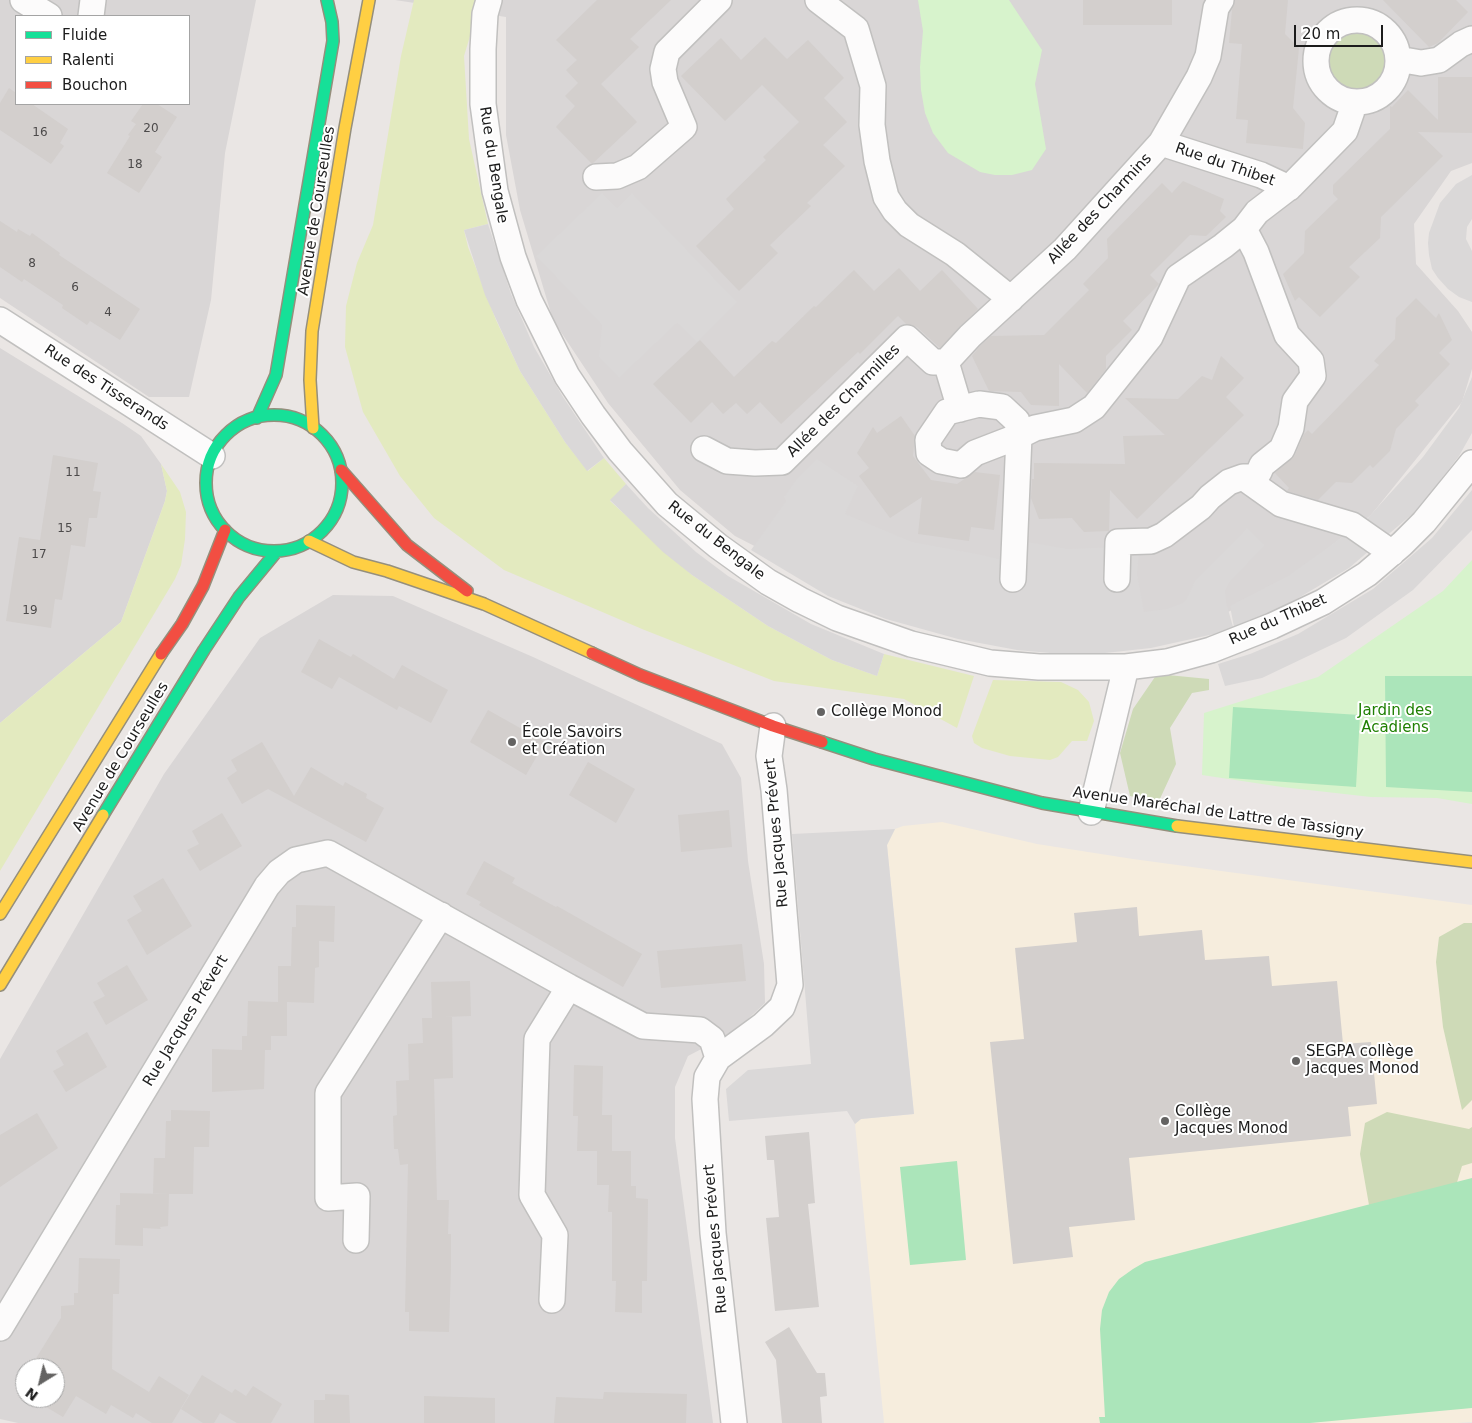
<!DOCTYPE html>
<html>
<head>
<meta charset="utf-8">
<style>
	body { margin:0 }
	#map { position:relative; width:1472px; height:1423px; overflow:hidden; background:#eae6e4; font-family:"DejaVu Sans",sans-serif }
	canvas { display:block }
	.legend { position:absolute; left:15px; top:15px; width:175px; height:90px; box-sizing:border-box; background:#fff; border:1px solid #a4a4a4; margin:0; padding:6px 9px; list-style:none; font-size:15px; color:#1c1c1c }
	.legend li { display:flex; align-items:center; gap:10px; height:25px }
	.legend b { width:25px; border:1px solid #a4a4a4 }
	.north { position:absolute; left:15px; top:1358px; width:50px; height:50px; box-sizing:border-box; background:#fff; border:1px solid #a4a4a4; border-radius:50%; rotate:216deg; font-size:14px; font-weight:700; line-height:20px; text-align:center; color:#1c1c1c }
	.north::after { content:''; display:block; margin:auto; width:18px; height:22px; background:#646362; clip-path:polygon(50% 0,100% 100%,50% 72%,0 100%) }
	.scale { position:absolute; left:1294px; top:25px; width:89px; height:22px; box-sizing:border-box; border:2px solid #1c1c1c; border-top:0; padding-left:6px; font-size:15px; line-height:18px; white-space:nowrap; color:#1c1c1c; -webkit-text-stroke:4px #fff; paint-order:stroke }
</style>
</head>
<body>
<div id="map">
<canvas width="1472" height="1423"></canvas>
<ul class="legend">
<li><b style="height:6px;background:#16e098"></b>Fluide</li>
<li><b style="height:6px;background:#ffcf43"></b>Ralenti</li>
<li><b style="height:6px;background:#f24e42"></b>Bouchon</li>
</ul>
<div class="north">N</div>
<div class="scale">20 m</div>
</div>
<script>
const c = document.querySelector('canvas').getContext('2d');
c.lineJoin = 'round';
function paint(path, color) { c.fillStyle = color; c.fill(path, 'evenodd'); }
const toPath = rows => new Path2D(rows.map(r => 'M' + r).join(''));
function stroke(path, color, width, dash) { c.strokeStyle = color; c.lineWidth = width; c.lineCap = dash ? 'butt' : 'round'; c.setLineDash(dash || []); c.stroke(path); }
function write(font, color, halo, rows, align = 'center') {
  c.font = font + ' "DejaVu Sans",sans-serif'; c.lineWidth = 4; c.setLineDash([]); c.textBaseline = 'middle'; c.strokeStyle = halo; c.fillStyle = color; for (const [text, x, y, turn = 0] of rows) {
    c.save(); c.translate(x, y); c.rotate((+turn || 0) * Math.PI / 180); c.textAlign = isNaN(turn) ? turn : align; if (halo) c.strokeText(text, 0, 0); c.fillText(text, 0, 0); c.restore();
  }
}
paint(toPath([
	[0,0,256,0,225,153,211,300,189,397,149,397,0,298],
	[16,16,189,16,189,104,16,104],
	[395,0,1472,0,1472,163,1451,171,1414,224,1416,264,1458,311,1472,332,1472,369,1462,402,1371,515,1278,587,1208,622,801,570,735,536,680,490,608,403,553,320,520,210,506,135,506,17],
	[0,348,122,423,141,436,161,464,167,491,165,501,121,622,0,723],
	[333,595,393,596,533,657,722,744,741,778,748,861,764,964,765,1003,734,1032,688,1056,675,1087,675,1138,713,1423,18,1423,0,1419,0,1059,164,774,260,638],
	[25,1368,55,1368,55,1398,25,1398]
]), '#d9d6d6');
paint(toPath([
	[942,822,1037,844,1133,859,1472,905,1472,1422,1457,1423,884,1423,855,1124,861,1119,914,1114,887,845,895,829,903,826]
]), '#f6eddd');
paint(toPath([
	[414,0,481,0,464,56,469,139,488,224,464,230,468,247,496,320,520,371,565,442,588,471,604,458,626,484,610,501,692,575,768,626,832,660,877,676,884,654,974,676,957,728,904,699,774,681,642,629,504,570,434,518,400,476,363,412,345,347,346,306,357,263,373,225,401,56],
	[161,464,180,492,186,512,185,539,181,565,175,579,0,871,0,723,121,622,165,501,167,491],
	[993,680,1061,682,1078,690,1089,702,1094,721,1087,741,1072,741,1058,757,1050,760,1010,756,982,748,974,743,972,736]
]), '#e3eabf');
paint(toPath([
	'1324 61a33 33 0 1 1 66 0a33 33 0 1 1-66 0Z',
	[1157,674,1209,679,1209,690,1192,693,1170,728,1176,764,1158,803,1130,796,1120,753,1133,709],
	[1464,923,1472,923,1472,1100,1462,1110,1443,1027,1436,962,1439,937],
	[1387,1112,1469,1129,1472,1127,1472,1163,1462,1166,1447,1215,1372,1222,1360,1154,1365,1123]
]), '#cedab7');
paint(toPath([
	[918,0,1009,0,1042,50,1035,84,1046,149,1032,170,1012,175,995,175,980,172,948,153,933,133,925,113,921,90,920,67,923,31],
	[1472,560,1472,804,1437,798,1371,797,1282,787,1202,775,1204,713,1318,677,1443,591]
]), '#d7f3cc');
paint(toPath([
	[1385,676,1472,676,1472,792,1386,787],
	[1233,707,1360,715,1356,787,1229,778],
	[957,1161,966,1260,910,1265,900,1167],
	[1472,1178,1472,1408,1310,1423,1100,1423,1099,1417,1105,1417,1100,1329,1102,1310,1109,1292,1119,1279,1133,1269,1145,1262]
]), '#abe5ba');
paint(toPath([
	[1472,175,1472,219,1467,227,1466,239,1472,251,1472,302,1459,297,1448,289,1438,278,1432,269,1429,255,1428,243,1429,233,1440,203,1456,184],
	[602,193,617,208,632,193,737,302,697,342,677,323,619,378,599,357,602,325,536,256],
	[488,224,511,294,534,347,563,397,604,458,587,471,565,442,520,371,485,295,464,230],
	[1472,377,1472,433,1459,456,1418,509,1349,568,1273,613,1234,627,1230,606,1288,576,1366,520,1423,457,1459,408],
	[817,459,858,486,845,514,912,542,982,555,1019,564,1021,541,1068,549,1143,546,1139,552,1137,574,1144,612,1167,609,1183,603,1187,598,1195,581,1247,528,1265,545,1229,583,1225,591,1226,602,1233,627,1214,634,1151,648,1105,653,1061,654,1017,650,958,639,886,619,828,596,751,550,786,501,784,497,796,480],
	[626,484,648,508,696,552,728,576,811,624,884,654,877,676,832,660,768,626,692,575,663,552,610,500],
	[1472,490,1472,530,1413,590,1346,638,1262,678,1225,686,1218,664,1250,654,1298,634,1373,589,1432,538],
	[895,829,887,845,914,1114,861,1119,855,1124,847,1111,729,1121,726,1089,748,1070,811,1064,792,834]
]), '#dad8d8');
paint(toPath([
	[597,0,671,0,630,39,639,47,601,84,637,122,592,164,556,127,575,106,565,96,578,83,566,70,577,60,556,40],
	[1083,0,1172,0,1172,25,1083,25],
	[1235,0,1288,0,1285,34,1299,48,1293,108,1305,123,1303,149,1246,143,1248,120,1236,119,1242,44,1229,43,1232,10],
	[1383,0,1456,0,1468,12,1438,43,1429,47],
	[765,37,787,59,808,40,844,78,824,98,847,122,823,145,845,166,807,203,811,206,770,245,778,253,739,291,696,246,734,209,726,199,766,160,763,157,799,122,762,85,725,121,681,76,721,38,741,60],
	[1438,77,1472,77,1472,133,1418,132,1443,156,1381,217,1380,238,1349,267,1360,277,1320,317,1299,297,1295,301,1283,274,1304,253,1305,231,1338,199,1333,194,1333,185,1390,129,1390,106,1392,107,1408,90,1438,120],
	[9,88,16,93,16,104,32,104,68,129,60,143,64,146,51,164,0,130,0,103],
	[143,104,157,104,177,117,155,152,162,157,139,193,107,173,130,136,128,135,136,124,131,121],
	[1183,181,1224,199,1220,211,1226,217,1206,236,1190,235,1150,275,1159,284,1123,321,1132,330,1106,356,1106,369,1087,393,1059,364,1059,406,1031,405,1021,392,989,391,972,356,980,346,991,336,1044,335,1089,290,1083,284,1108,258,1107,239,1162,183,1172,193],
	[0,221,17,232,18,229,30,236,32,233,60,253,59,255,140,309,120,340,90,321,87,325,62,308,63,305,24,279,22,282,0,267],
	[899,268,920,291,942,270,978,309,940,348,917,327,906,324,898,316,860,354,858,352,781,424,760,402,747,414,736,403,723,414,712,402,691,423,653,384,700,340,734,377,772,341,776,343,814,306,816,307,854,270,874,291],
	[1416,298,1436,318,1439,313,1452,340,1439,353,1450,364,1415,401,1419,405,1396,429,1390,451,1373,468,1370,465,1352,483,1336,482,1318,500,1287,491,1289,488,1275,473,1295,455,1304,434,1308,430,1312,434,1379,365,1374,361,1395,339,1396,318],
	[1221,356,1244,378,1226,397,1244,415,1137,519,1110,490,1109,531,1084,532,1072,518,1039,519,1031,498,1032,479,1034,479,1034,463,1125,464,1123,436,1165,435,1125,398,1178,399,1202,376,1212,380],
	[901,416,915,436,913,456,931,480,957,484,975,472,1000,475,994,530,971,527,969,541,918,534,922,497,890,518,859,476,869,468,857,453,873,427,877,433],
	[53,455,98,463,93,491,101,492,97,518,89,518,85,547,71,545,62,600,55,599,51,628,6,621,19,537,40,540],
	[319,639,351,657,353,654,394,679,402,665,448,690,431,723,399,706,397,710,339,677,332,689,301,672],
	[488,710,545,742,526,775,470,742],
	[262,742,294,796,311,767,343,786,345,782,367,794,366,798,384,808,366,842,268,789,242,804,227,778,237,771,231,760],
	[588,762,635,789,616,823,569,795],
	[729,810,732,847,681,852,678,815],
	[222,813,242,846,200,871,187,850,199,844,192,831],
	[484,861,515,878,512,883,556,907,557,906,642,954,623,987,479,905,481,902,466,894],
	[163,878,192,926,147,955,127,920,142,911,133,896],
	[296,905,335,906,334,942,319,941,319,967,315,968,314,1003,287,1002,287,1036,271,1036,271,1050,265,1050,264,1089,212,1092,212,1049,242,1050,242,1036,247,1036,248,1001,278,1002,278,966,291,966,292,927,296,927],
	[1137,907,1139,936,1202,930,1205,960,1269,956,1272,986,1337,981,1343,1044,1371,1042,1377,1104,1348,1107,1351,1136,1129,1158,1135,1220,1069,1227,1073,1257,1013,1264,990,1042,1024,1039,1015,948,1077,942,1074,913],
	[742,944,746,981,661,988,657,951],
	[127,965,148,1000,106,1025,93,1002,105,996,97,983],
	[470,981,471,1016,444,1017,452,1017,453,1078,434,1079,437,1200,449,1200,448,1234,451,1234,451,1267,449,1332,409,1331,409,1312,405,1312,408,1164,400,1165,398,1149,394,1149,393,1116,397,1115,396,1081,409,1080,408,1044,423,1043,422,1018,432,1018,431,982],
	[87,1032,107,1067,66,1092,53,1071,64,1065,56,1051],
	[574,1065,603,1066,602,1115,612,1115,612,1151,631,1151,631,1186,636,1186,636,1198,648,1199,647,1281,642,1281,642,1313,615,1312,616,1281,612,1281,612,1212,608,1212,609,1185,597,1185,597,1151,605,1151,577,1151,578,1116,573,1116],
	[171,1110,210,1111,209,1147,194,1147,193,1194,153,1194,154,1158,165,1158,166,1121,171,1121],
	[37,1113,58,1148,0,1187,0,1135],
	[809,1132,815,1203,808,1204,819,1307,775,1311,766,1218,779,1217,774,1160,767,1160,765,1136],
	[120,1193,169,1194,168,1226,160,1227,161,1229,143,1228,143,1246,115,1245,116,1205,120,1205],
	[79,1258,120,1259,119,1294,113,1294,112,1369,149,1392,159,1376,189,1395,172,1423,152,1423,136,1413,133,1418,111,1405,106,1414,76,1396,63,1417,31,1398,55,1398,55,1368,30,1368,61,1318,61,1306,74,1305,74,1293,78,1293],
	[789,1327,817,1373,825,1373,827,1396,820,1397,822,1423,782,1423,776,1360,765,1342],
	[202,1375,232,1393,235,1389,246,1396,253,1386,282,1404,271,1423,237,1423,220,1413,214,1423,203,1423,181,1409],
	[604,1392,687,1394,686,1423,554,1423,556,1397,603,1399],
	[325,1394,349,1395,350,1423,314,1423,314,1400,325,1400],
	[424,1396,495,1398,495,1423,424,1423]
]), '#d3cfcd');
const street = toPath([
	[23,0,49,16],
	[489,0,485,14,483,49,483,104,495,191,513,257,529,300,567,376,593,415,620,451,667,504,718,546,768,582,800,600,837,618,911,644,990,663,1039,667,1126,667,1167,662,1211,650,1272,626,1323,602,1367,574,1402,544,1424,522,1472,463],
	[818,0,856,29,873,86,872,125,877,161,886,197,895,211,909,225,955,254,1011,299],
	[91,16,93,0],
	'1316 61a41 41 0 1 1 82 0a41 41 0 1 1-82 0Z',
	[1398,59,1421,63,1439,60,1461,44,1472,39],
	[1161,143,1261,175,1289,188],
	[596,177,617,176,638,167,684,127,665,82,663,69,667,52,719,0],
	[0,320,212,456],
	[946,362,960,409],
	[979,404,1002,407,1017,421,1019,436,975,453,961,465,941,461,929,453,928,440,947,412,979,404],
	[704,449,727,461,755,463,782,462,907,338,933,362,946,362,970,336,1065,249,1161,143,1199,77,1208,56,1216,8,1221,0],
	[1243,477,1281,504,1352,525,1392,553],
	[1013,579,1019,436,1035,428,1074,420,1094,407,1150,337,1178,277,1223,246,1244,229,1257,212,1291,186,1345,131,1355,102],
	[1117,579,1118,542,1151,541,1164,535,1201,507,1210,497,1229,482,1243,477,1253,477,1259,472,1262,465,1282,449,1291,428,1295,401,1313,376,1311,361,1287,335,1256,252,1244,229],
	[1091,812,1126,667],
	[718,1058,763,1025,782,1007,790,985,774,790,769,756,773,726],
	[356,1240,357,1196,328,1198,328,1093,441,915],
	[552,1300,555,1235,532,1195,537,1039,569,987],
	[0,1328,267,886,279,872,296,860,328,853,569,987,643,1026,700,1030,712,1039,718,1058,707,1077,705,1099,713,1233,734,1423]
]);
const fast = toPath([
	'206 483a68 68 0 1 1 136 0a68 68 0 1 1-136 0Z',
	[257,418,276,375,333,41,332,22,327,0],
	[822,742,874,759,1042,803,1177,826],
	[103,815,204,650,239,597,277,551]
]);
const slow = toPath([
	[313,428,310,380,312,331,345,128,369,0],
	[309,541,353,562,387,571,484,604,592,653],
	[1177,826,1472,862],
	[0,914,161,654],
	[0,985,103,815]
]);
const jam = toPath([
	[341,470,407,545,467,591],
	[592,653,640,675,773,726,822,742],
	[161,654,182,624,203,586,225,530]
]);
stroke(street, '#c1c0bf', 28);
stroke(fast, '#958f7c', 14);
stroke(slow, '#958f7c', 14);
stroke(jam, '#958f7c', 14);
stroke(street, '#fcfbfb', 25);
stroke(fast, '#16e098', 11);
stroke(slow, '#ffcf43', 11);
stroke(jam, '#f24e42', 11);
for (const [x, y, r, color] of [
	[821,712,5,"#646362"],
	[512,742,5,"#646362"],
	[1296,1061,5,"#646362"],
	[1165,1121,5,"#646362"]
]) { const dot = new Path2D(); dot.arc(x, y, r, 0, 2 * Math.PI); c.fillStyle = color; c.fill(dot); stroke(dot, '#fff', 2); }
write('12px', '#4c4a4a', null, [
	["20",151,129],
	["16",40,133],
	["18",135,165],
	["8",32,264],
	["6",75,288],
	["4",108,313],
	["11",73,473],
	["15",65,529],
	["17",39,555],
	["19",30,611]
]);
write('15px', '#1c1c1c', '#fff', [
	["Rue du Bengale",493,165,81],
	["Rue du Thibet",1225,165,19],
	["Allée des Charmins",1100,209,-47],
	["Avenue de Courseulles",317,211,-81],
	["Rue des Tisserands",106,388,33],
	["Allée des Charmilles",844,401,-45],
	["Rue du Bengale",716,541,38],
	["Rue du Thibet",1278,620,-24],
	["Avenue de Courseulles",121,757,-59],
	["Avenue Maréchal de Lattre de Tassigny",1218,813,8],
	["Rue Jacques Prévert",777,833,-95],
	["Rue Jacques Prévert",186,1021,-59],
	["Rue Jacques Prévert",716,1239,-95]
]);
write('15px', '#208003', '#fff', [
	["Jardin des",1395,711],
	["Acadiens",1395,728]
]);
write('15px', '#1c1c1c', '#fff', [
	["Collège Monod",831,712],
	["École Savoirs",522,733],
	["et Création",522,750],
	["SEGPA collège",1306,1052],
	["Jacques Monod",1306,1069],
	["Collège",1175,1112],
	["Jacques Monod",1175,1129]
], 'left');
</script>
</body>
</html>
